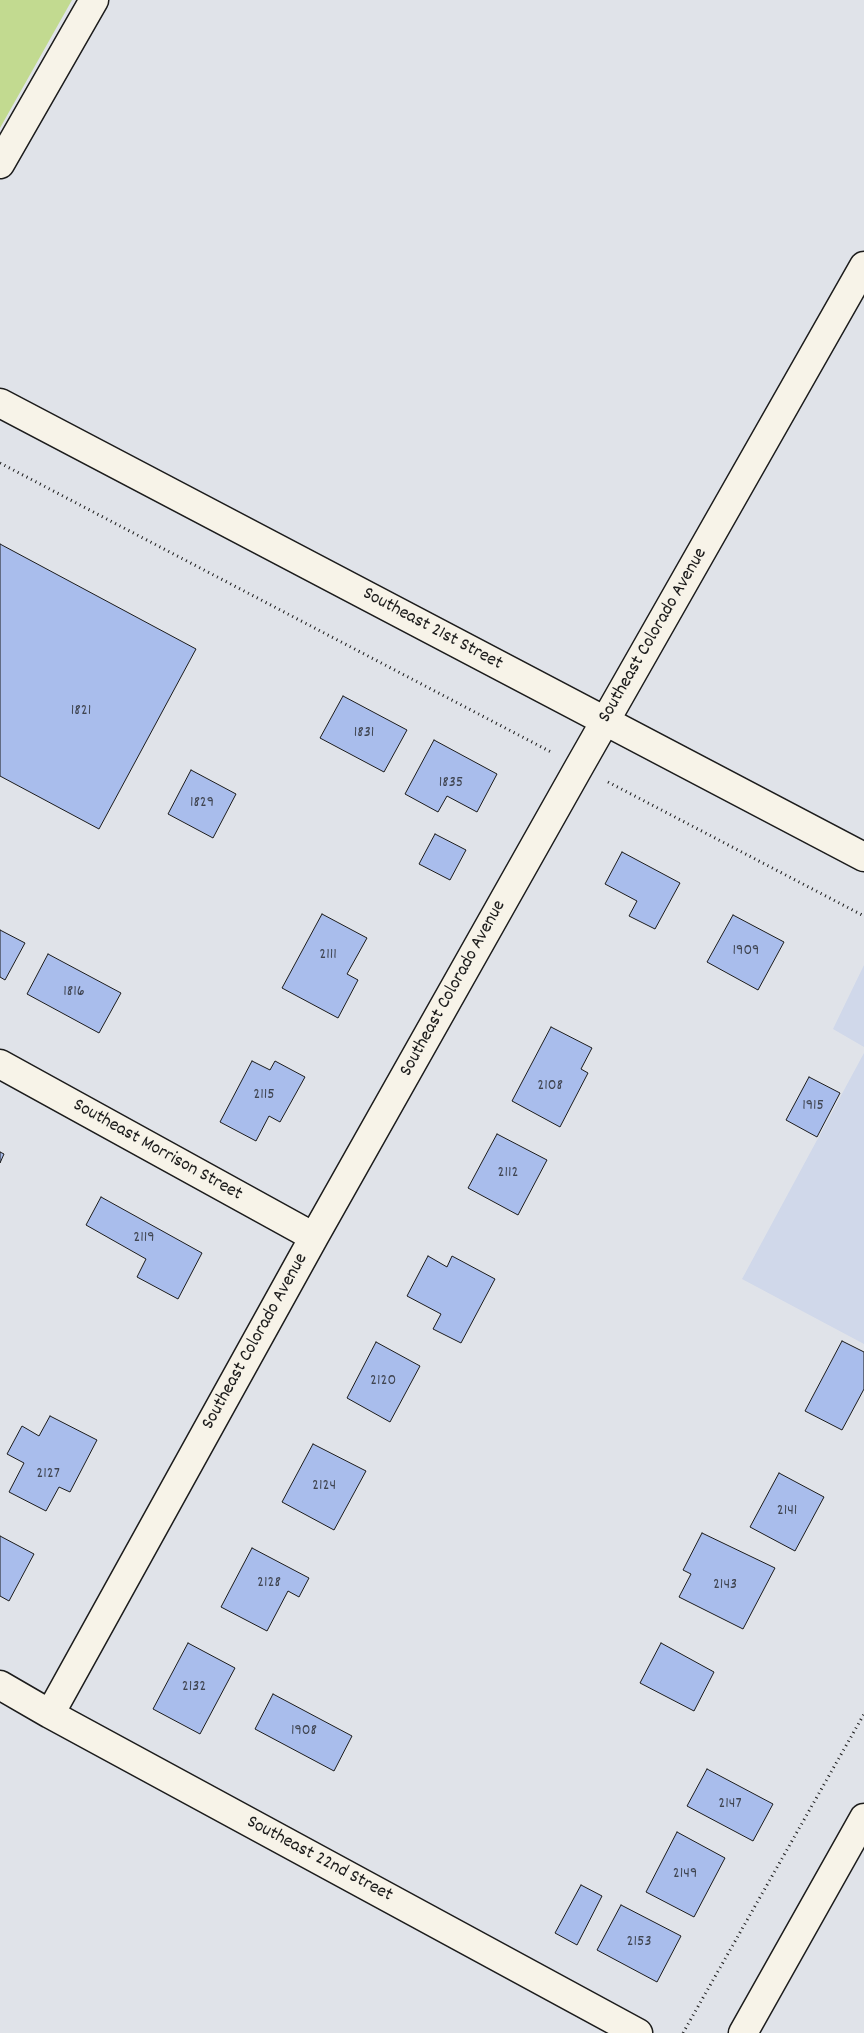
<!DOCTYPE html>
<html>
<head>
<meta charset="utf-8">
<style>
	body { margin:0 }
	canvas { display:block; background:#e0e3e9 }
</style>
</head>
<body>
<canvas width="864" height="2033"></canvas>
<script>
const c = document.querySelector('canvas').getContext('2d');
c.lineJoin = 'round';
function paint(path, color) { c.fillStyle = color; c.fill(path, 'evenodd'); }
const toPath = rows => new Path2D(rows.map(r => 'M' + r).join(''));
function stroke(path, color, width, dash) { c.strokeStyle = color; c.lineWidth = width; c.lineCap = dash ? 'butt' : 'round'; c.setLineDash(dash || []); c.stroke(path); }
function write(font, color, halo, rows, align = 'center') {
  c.font = font + ' Dekko,sans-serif'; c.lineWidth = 4; c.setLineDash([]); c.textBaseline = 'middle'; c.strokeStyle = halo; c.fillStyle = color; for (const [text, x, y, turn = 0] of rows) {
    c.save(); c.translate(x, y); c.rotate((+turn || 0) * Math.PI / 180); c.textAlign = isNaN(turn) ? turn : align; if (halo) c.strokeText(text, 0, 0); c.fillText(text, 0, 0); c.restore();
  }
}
paint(toPath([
	[864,965,864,1047,833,1029],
	[864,1053,864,1344,742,1279]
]), '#d0d8ea');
paint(toPath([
	[0,0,72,0,0,128]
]), '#c2da90');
const building = toPath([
	[0,544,196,649,99,829,0,776,0,544],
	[343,696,407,730,384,772,320,738,343,696],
	[434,740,497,774,477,812,447,796,438,812,405,794,434,740],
	[191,770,236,794,213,838,168,814,191,770],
	[435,834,466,850,450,880,419,864,435,834],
	[622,852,680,883,655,929,629,916,637,901,605,884,622,852],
	[322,914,367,938,347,974,358,980,338,1018,282,988,322,914],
	[733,915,784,942,758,990,707,962,733,915],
	[0,930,25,943,5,980,0,977,0,930],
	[48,954,121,993,99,1033,27,994,48,954],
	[551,1027,592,1048,581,1069,588,1073,560,1127,512,1101,551,1027],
	[252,1061,270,1070,275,1061,305,1077,280,1122,269,1116,256,1141,220,1122,252,1061],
	[809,1077,840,1093,817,1137,786,1120,809,1077],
	[497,1134,547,1160,518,1215,468,1188,497,1134],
	[0,1152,4,1154,0,1163,0,1152],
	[101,1197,202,1253,178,1299,137,1277,146,1259,86,1225,101,1197],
	[428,1256,447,1267,452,1256,495,1279,461,1343,433,1329,441,1314,407,1296,428,1256],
	[842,1341,864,1352,864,1389,842,1430,805,1411,842,1341],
	[376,1342,420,1366,390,1422,347,1398,376,1342],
	[50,1416,97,1440,70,1492,59,1487,46,1511,9,1492,24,1463,7,1454,22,1426,39,1436,50,1416],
	[313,1444,366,1471,334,1530,282,1502,313,1444],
	[779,1473,824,1497,795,1551,750,1527,779,1473],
	[702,1533,775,1568,743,1629,679,1597,691,1574,683,1570,702,1533],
	[0,1536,34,1554,9,1601,0,1596,0,1536],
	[252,1548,309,1578,299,1597,288,1591,267,1631,221,1607,252,1548],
	[188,1643,235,1668,200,1734,153,1709,188,1643],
	[661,1643,714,1672,694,1711,640,1683,661,1643],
	[273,1694,352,1736,334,1771,255,1729,273,1694],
	[707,1769,773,1804,753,1841,687,1806,707,1769],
	[677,1832,725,1858,694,1917,646,1892,677,1832],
	[581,1885,602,1896,577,1945,555,1933,581,1885],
	[621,1905,681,1936,657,1982,597,1950,621,1905]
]);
paint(building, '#a9bdec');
stroke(building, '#1c1c1c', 1);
const minor = toPath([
	[0,164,94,0],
	[0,1064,314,1237],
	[0,1685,50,1714,638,2033],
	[50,1714,314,1237,579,767,864,266]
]);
const secondary = toPath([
	[0,403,864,857],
	[743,2033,864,1818]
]);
stroke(minor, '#1c1c1c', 31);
stroke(secondary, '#1c1c1c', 31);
stroke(toPath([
	[0,463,551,752],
	[608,782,864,916],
	[683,2033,864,1714]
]), '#1c1c1c', 3, [1, 4]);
stroke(minor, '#f7f3e8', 28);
stroke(secondary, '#f7f3e8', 28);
write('16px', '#3f4450', null, [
	["1821",81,712],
	["1831",364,734],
	["1835",451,784],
	["1829",202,804],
	["1909",746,952],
	["2111",328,956],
	["1816",74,993],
	["2108",550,1087],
	["2115",264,1096],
	["1915",813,1107],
	["2112",508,1174],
	["2119",144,1239],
	["2120",383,1382],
	["2127",48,1475],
	["2124",324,1487],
	["2141",787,1512],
	["2128",269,1584],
	["2143",725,1586],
	["2132",194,1688],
	["1908",304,1732],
	["2147",730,1805],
	["2149",685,1875],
	["2153",639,1943]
]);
write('19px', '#1c1c1c', '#f7f3e8', [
	["Southeast 21st Street",432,630,28],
	["Southeast Colorado Avenue",654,636,-60],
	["Southeast Colorado Avenue",454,989,-61],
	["Southeast Morrison Street",157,1151,29],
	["Southeast Colorado Avenue",256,1342,-61],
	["Southeast 22nd Street",319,1860,28]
]);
</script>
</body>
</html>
